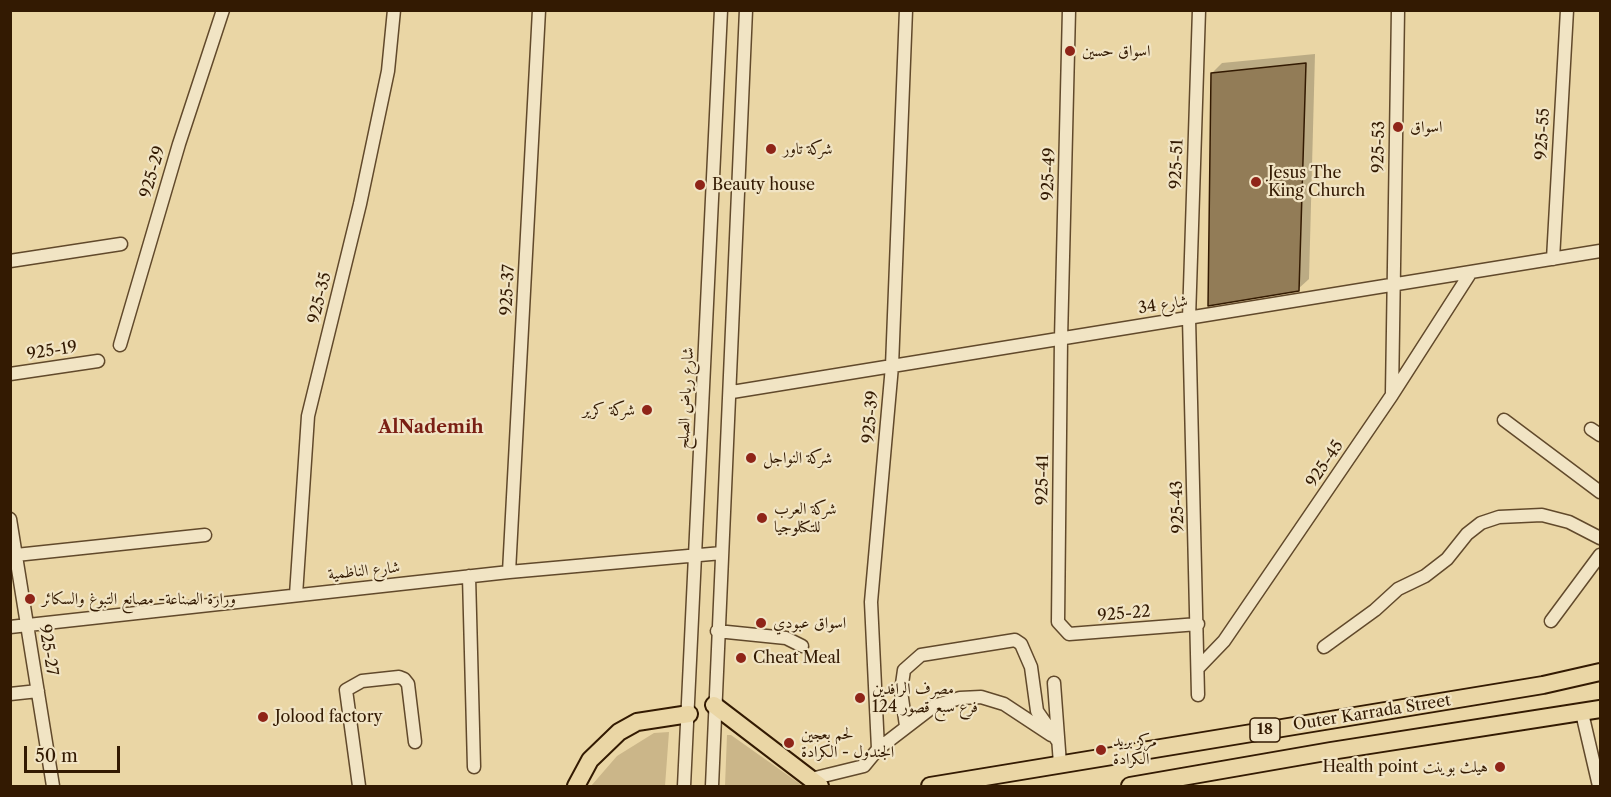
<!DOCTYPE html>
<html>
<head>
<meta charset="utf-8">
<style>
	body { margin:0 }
	#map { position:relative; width:1611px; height:797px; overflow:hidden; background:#ead6a5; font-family:"Libre Caslon Text",serif }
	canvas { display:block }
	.frame { position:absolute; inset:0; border:12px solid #331a02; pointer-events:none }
	.scale { position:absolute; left:24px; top:746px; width:96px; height:27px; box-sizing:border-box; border:3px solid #331a02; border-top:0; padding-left:8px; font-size:18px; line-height:21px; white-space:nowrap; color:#331a02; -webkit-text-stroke:4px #f1e4c4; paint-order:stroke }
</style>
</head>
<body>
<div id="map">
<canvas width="1611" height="797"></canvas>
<div class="frame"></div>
<div class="scale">50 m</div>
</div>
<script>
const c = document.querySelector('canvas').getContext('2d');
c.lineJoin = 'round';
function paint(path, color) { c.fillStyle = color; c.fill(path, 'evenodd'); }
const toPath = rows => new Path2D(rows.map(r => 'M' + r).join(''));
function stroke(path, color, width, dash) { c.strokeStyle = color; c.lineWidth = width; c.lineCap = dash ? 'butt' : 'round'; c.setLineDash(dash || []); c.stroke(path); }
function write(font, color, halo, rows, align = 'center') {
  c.font = font + ' "Libre Caslon Text",Amiri,serif'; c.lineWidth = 4.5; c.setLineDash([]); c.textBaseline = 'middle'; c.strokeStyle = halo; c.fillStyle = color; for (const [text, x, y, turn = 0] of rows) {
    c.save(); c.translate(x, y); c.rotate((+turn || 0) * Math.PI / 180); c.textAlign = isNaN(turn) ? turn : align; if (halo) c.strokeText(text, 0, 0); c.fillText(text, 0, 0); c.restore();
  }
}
paint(toPath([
	[669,732,665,786,591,786,617,756,654,733],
	[727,735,731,735,803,786,725,786]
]), '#cbb689');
paint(toPath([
	[1315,54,1309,279,1298,289,1212,73,1222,63]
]), '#0003');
const building = toPath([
	[1306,63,1299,291,1208,306,1211,73,1306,63]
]);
paint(building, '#927c57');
stroke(building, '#331a02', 1.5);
const minor = toPath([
	[1069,10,1061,339,1058,622,1069,634,1198,624],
	[1553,259,1567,10],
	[10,261,121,244],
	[120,345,179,144,223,10],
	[10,374,98,361],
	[732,392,1600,251],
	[1392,393,1398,10],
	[1504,420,1600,492],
	[1591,429,1600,435],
	[10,519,53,786],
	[16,555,205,535],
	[509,572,539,10],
	[469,576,474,767],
	[296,595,308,416,360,204,388,71,394,10],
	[1551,621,1600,555],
	[10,627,509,572,722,553],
	[717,631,786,638,802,646],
	[1324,647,1375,610,1398,589,1425,576,1447,559,1467,534,1481,523,1499,517,1542,515,1569,522,1600,538],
	[1198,668,1224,641,1392,395,1471,272],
	[1054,683,1060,764],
	[10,694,38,691],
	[1198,695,1189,318,1199,10],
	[1582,713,1599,786],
	[906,726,901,691,904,670,921,655,1015,640,1021,644,1031,667,1037,711,1057,740],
	[878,749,934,706,960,698,981,697,1004,704,1051,735],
	[811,779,864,766,878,749,871,602,892,366,906,10],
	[359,786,346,690,362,681,399,677,404,679,408,684,415,742],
	[684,786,721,10],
	[712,786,746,10]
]);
const major = toPath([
	[714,705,820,786],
	[576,786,590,760,619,732,637,722,689,714],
	[930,786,1543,685,1600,672],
	[1130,786,1331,751,1600,709]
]);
stroke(minor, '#61492b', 15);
stroke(major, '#331a02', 20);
stroke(minor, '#f1e4c4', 12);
stroke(major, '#ead6a5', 16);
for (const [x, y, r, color] of [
	[1070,51,6,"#8f2418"],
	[1398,127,6,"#8f2418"],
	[771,149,6,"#8f2418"],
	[1256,182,6,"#8f2418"],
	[700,185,6,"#8f2418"],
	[647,410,6,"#8f2418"],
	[751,458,6,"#8f2418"],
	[762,518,6,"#8f2418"],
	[30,599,6,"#8f2418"],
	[761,623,6,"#8f2418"],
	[741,658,6,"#8f2418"],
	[860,698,6,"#8f2418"],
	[263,717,6,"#8f2418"],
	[789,743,6,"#8f2418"],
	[1101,750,6,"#8f2418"],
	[1500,767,6,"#8f2418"]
]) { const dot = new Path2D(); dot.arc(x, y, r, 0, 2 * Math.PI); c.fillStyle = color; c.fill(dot); stroke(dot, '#f1e4c4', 2); }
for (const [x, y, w] of [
	[1265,730,30]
]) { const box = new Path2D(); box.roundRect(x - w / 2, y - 12, w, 24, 4.5); c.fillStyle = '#f1e4c4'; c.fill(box); stroke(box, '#331a02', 1.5); }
write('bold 15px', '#331a02', null, [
	["18",1265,730]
]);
write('16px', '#331a02', '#f1e4c4', [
	["اسواق حسين",1082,51],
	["اسواق",1410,127],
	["شركة تاور",783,149],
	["Jesus The",1268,173],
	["King Church",1268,191],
	["Beauty house",712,185],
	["شركة كرير",635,410,"right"],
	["شركة النواجل",763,458],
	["شركة العرب",774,509],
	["للتكنلوجيا",774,527],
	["ورارة الصناعة- مصانع التبوغ والسكائر",42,599],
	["اسواق عبودي",773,623],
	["Cheat Meal",753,658],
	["مصرف الرافدين",872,689],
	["فرع سبع قصور 124",872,707],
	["Jolood factory",275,717],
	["لحم بعجين",801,734],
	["الجندول - الكرادة",801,752],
	["مركز بريد",1113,741],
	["الكرادة",1113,759],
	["Health point هيلث بوينت",1488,767,"right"]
], 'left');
write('16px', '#331a02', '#f1e4c4', [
	["925-55",1543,134,-87],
	["925-53",1379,147,-89],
	["925-51",1177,164,-88],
	["925-29",153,172,-74],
	["925-49",1049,174,-88],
	["925-37",508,290,-87],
	["925-35",320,298,-76],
	["شارع 34",1163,305,-9],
	["925-19",52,351,-9],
	["شارع رياض الصلح",686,398,-87],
	["925-39",871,417,-85],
	["925-45",1325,464,-56],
	["925-41",1043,480,-89],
	["925-43",1178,507,-92],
	["شارع الناظمية",364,571,-6],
	["925-22",1124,614,-5],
	["925-27",48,650,81],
	["Outer Karrada Street",1372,713,-9]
]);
write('bold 18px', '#7a1f14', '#f1e4c4', [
	["AlNademih",431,428]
]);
</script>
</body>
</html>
